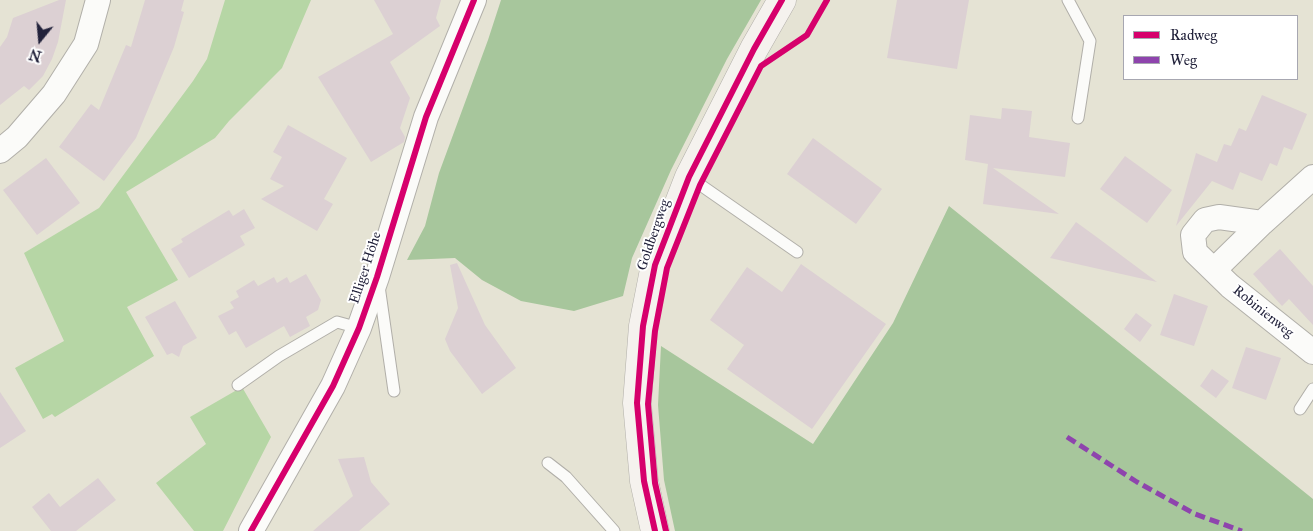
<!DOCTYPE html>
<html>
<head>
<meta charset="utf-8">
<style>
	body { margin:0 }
	#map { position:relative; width:1313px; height:531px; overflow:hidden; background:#e5e3d4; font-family:"IM FELL Great Primer",serif }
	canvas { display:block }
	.legend { position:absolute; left:1123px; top:15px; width:175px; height:65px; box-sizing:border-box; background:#fff; border:1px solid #a7a7b1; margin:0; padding:6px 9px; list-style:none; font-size:15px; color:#22223b }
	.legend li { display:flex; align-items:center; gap:10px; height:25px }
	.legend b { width:25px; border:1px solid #a7a7b1 }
	.north { position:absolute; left:15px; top:15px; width:50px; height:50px; -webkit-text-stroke:4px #fff; paint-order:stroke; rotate:197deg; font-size:14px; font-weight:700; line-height:20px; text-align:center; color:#22223b }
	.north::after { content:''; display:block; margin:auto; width:18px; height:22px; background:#22223b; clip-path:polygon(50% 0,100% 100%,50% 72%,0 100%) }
</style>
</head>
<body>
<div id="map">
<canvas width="1313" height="531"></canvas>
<ul class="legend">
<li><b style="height:6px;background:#d6006c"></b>Radweg</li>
<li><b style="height:6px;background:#8e44ad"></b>Weg</li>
</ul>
<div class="north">N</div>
</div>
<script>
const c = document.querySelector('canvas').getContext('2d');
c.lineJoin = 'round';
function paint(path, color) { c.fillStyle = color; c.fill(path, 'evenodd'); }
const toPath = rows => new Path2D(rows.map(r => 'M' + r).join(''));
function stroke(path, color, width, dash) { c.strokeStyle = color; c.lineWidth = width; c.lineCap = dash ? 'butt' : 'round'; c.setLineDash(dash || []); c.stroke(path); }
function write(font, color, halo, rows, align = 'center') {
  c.font = font + ' "IM FELL Great Primer",serif'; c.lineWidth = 4; c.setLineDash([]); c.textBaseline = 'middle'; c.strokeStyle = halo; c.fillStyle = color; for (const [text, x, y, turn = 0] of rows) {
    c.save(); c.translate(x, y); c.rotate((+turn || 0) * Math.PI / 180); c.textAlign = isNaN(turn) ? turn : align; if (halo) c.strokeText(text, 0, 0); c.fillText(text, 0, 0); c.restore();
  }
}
paint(toPath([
	[225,0,311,0,282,68,229,121,215,138,126,192,178,280,127,307,154,356,55,417,52,414,43,419,15,368,64,341,24,253,99,208,193,81,207,59],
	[242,387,271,437,223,531,194,531,156,483,206,444,190,417]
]), '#b6d6a5');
paint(toPath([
	[501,0,761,0,727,59,671,170,632,258,623,296,574,311,521,301,482,280,455,258,407,260,425,226,439,173,488,40],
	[949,206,1313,499,1313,531,675,531,664,480,658,405,661,346,813,444,893,323]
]), '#a7c69c');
paint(toPath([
	[59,0,66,0,58,42,52,59,43,76,29,90,24,86,0,105,0,47,7,37,13,18],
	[145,0,184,0,181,11,184,12,174,47,136,138,104,181,59,147,91,104,99,110,126,45,131,47],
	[374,0,441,0,436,18,440,26,390,62,410,98,400,128,405,137,404,142,371,162,318,77,393,34],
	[897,0,969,0,957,69,887,58],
	[1262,95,1307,114,1292,150,1284,147,1277,166,1270,163,1262,181,1240,172,1233,190,1212,181,1176,226,1196,153,1217,162,1224,144,1231,146,1239,128,1246,131],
	[1002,108,1032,111,1029,137,1070,143,1065,177,993,168,1059,214,983,204,988,164,965,160,970,115,1001,119],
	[288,125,347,158,324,199,333,204,317,231,261,199,284,186,270,179,282,157,273,152],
	[813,138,882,189,856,224,787,174],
	[1125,156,1172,190,1147,223,1100,189],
	[46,158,80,203,37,235,3,190],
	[244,209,255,228,240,236,245,245,189,278,171,249,183,242,181,239,229,210,233,216],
	[1076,222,1098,238,1157,282,1050,258],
	[1280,249,1313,286,1313,325,1289,299,1282,306,1253,274],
	[457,263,485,325,516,368,482,394,450,351,445,339,458,308,450,265],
	[801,264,886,324,812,429,727,369,744,345,710,320,747,267,782,292],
	[306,274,321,300,318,310,306,317,310,326,290,337,284,326,246,348,236,331,229,335,218,316,234,308,230,302,239,297,236,291,254,280,258,286,274,277,277,283,287,277,290,283],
	[1174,294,1208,306,1194,346,1160,335],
	[175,301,197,338,183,346,179,357,172,353,167,355,145,317],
	[1136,313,1152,325,1140,342,1124,329],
	[1246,347,1281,358,1266,400,1232,388],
	[1212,369,1229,381,1216,398,1200,386],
	[0,392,26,431,0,448],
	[364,457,371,482,390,504,359,531,313,531,353,496,338,459],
	[98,478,116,500,76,531,51,531,32,507,49,493,60,507]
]), '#dcd0d3');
const lane = toPath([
	[1068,0,1090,41,1078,118],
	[689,177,797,252],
	[379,286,394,391],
	[238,385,279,356,337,322,359,328],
	[1300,409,1313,389],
	[548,463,566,477,614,531]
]);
const street = toPath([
	[0,151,17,137,54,94,86,44,98,0],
	[1262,223,1219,217,1205,220,1193,235,1195,252,1230,286,1313,352],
	[1214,270,1262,223,1313,177],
	[251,531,333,386,359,328,377,277,426,117,474,0]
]);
const secondary = toPath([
	[655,531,644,481,637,403,643,326,655,265,689,177,754,49,782,0]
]);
stroke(lane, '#b1afa9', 13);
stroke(street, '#b1afa9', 26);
stroke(secondary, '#b1afa9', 29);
stroke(lane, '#fbfbf9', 11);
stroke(street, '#fbfbf9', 24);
stroke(secondary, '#f5f2ee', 28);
stroke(toPath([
	[1067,437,1137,482,1195,514,1242,531]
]), '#8e44ad', 5, [10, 5]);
stroke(toPath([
	[251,531,333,386,359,328,377,277,426,117,474,0],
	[655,531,644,481,637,403,643,326,655,265,689,177,754,49,782,0],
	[666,531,655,483,648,404,655,331,667,268,700,185,761,66,807,35,827,0]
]), '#d6006c', 6);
write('14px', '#22223b', '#fff', [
	["Goldbergweg",654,235,-71],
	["Elliger Höhe",366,268,-72],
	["Robinienweg",1263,312,39]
]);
</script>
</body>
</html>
